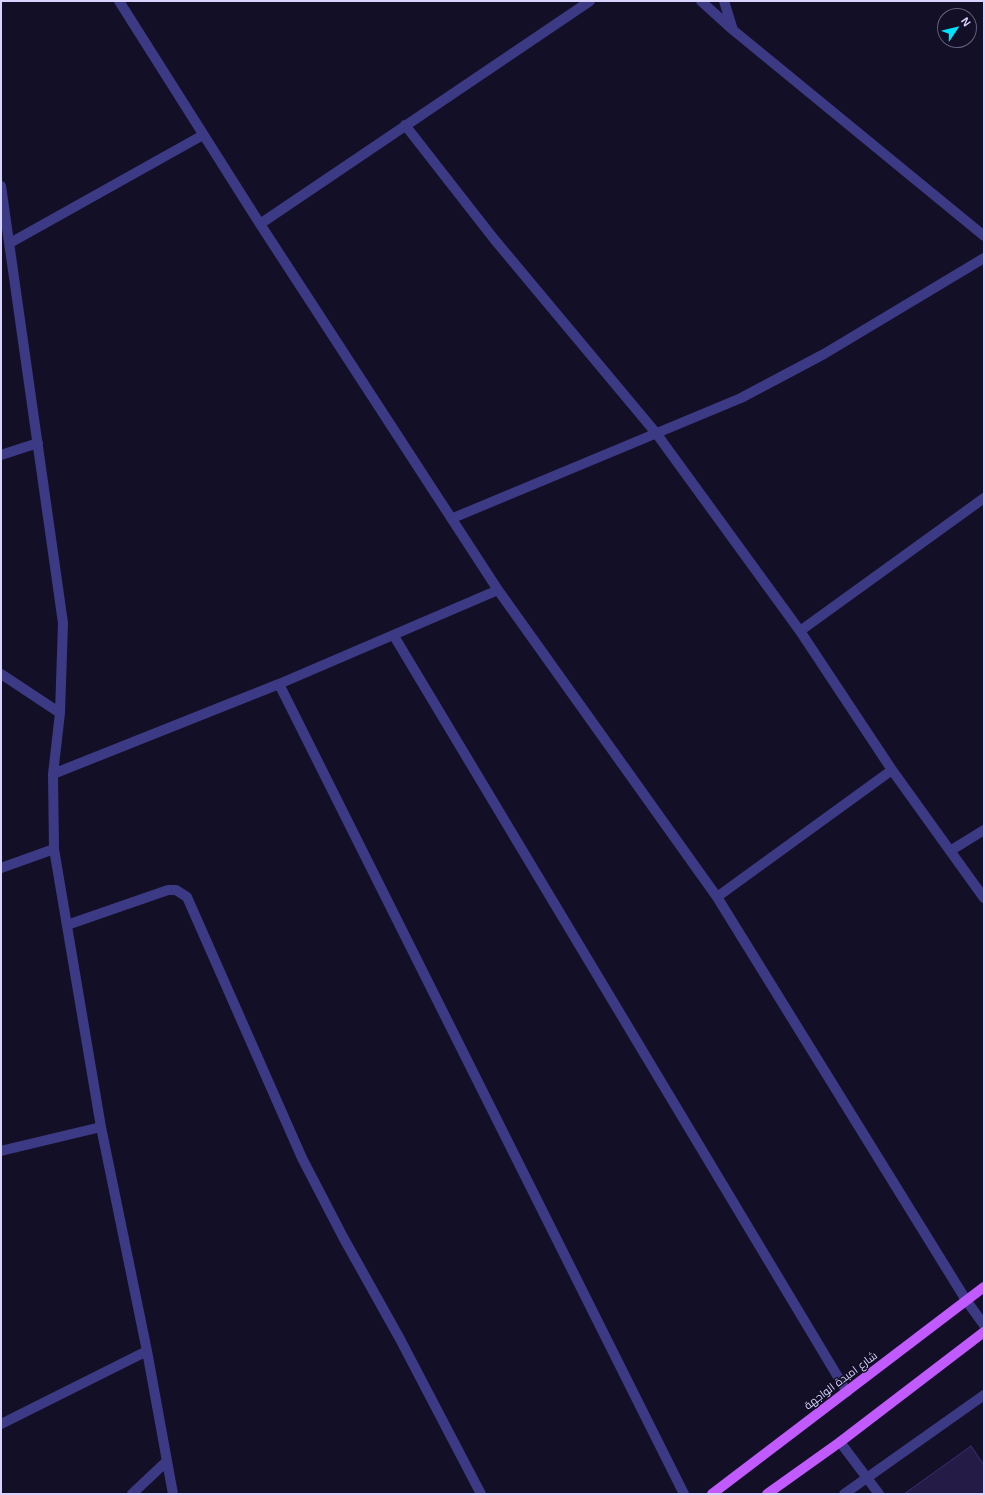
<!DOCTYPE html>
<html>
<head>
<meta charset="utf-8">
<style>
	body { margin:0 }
	#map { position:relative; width:985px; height:1495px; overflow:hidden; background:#130f26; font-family:Arial,sans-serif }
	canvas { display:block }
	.frame { position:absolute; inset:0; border:2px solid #d9d4ff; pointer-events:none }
	.north { position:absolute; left:937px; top:8px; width:40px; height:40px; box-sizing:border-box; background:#130f26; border:1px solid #625e7d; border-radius:50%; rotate:55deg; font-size:11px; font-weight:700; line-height:16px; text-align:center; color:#d9d4ff }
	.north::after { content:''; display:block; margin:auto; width:14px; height:18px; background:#00e5ff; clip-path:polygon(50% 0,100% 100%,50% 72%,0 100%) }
</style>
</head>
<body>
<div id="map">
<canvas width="985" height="1495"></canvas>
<div class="frame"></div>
<div class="north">N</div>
</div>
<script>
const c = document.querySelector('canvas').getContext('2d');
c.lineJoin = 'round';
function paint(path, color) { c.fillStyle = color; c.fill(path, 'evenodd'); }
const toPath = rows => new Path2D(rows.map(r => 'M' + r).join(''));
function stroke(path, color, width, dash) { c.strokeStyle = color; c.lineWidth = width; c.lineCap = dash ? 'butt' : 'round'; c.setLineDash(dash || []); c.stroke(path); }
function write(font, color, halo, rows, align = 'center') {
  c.font = font + ' Arial,Cairo,sans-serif'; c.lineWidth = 3; c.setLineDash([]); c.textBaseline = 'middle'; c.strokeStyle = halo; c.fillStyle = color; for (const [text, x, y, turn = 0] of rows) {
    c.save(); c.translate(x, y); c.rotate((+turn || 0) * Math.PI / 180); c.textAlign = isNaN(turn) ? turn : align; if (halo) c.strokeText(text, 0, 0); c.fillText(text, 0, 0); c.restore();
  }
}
const building = toPath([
	[971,1446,984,1465,984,1494,904,1494,971,1446]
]);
paint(building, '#241b47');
stroke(building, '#3b2d73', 1);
stroke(toPath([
	[119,1,260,224,498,590,717,897,966,1300,984,1325],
	[701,1,733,30,984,236],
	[724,1,733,30],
	[405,125,494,239,656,433,800,631,892,770,984,898],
	[1,186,63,623,60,713,53,774,54,849,101,1127,147,1351,173,1494],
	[260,224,590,1],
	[10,243,203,135],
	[1,455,38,443],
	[453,518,741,398,824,354,984,258],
	[800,631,984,498],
	[394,636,847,1392],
	[1,674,60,713],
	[279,684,684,1494],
	[53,774,279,684,498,590],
	[950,851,984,830],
	[1,868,54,849],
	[717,897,892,770],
	[67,925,168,890,176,890,187,897,302,1158,343,1237,400,1339,481,1494],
	[1,1151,101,1127],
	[1,1424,147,1351],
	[840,1442,879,1494],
	[132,1494,167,1461],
	[844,1494,984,1395]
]), '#3d3a85', 10);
stroke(toPath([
	[712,1494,984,1287],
	[767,1494,840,1442,984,1332]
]), '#c25bff', 10);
write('11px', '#d9d4ff', '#130f26', [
	["شارع امبدة الواجهة",841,1381,-37]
]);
</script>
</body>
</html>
